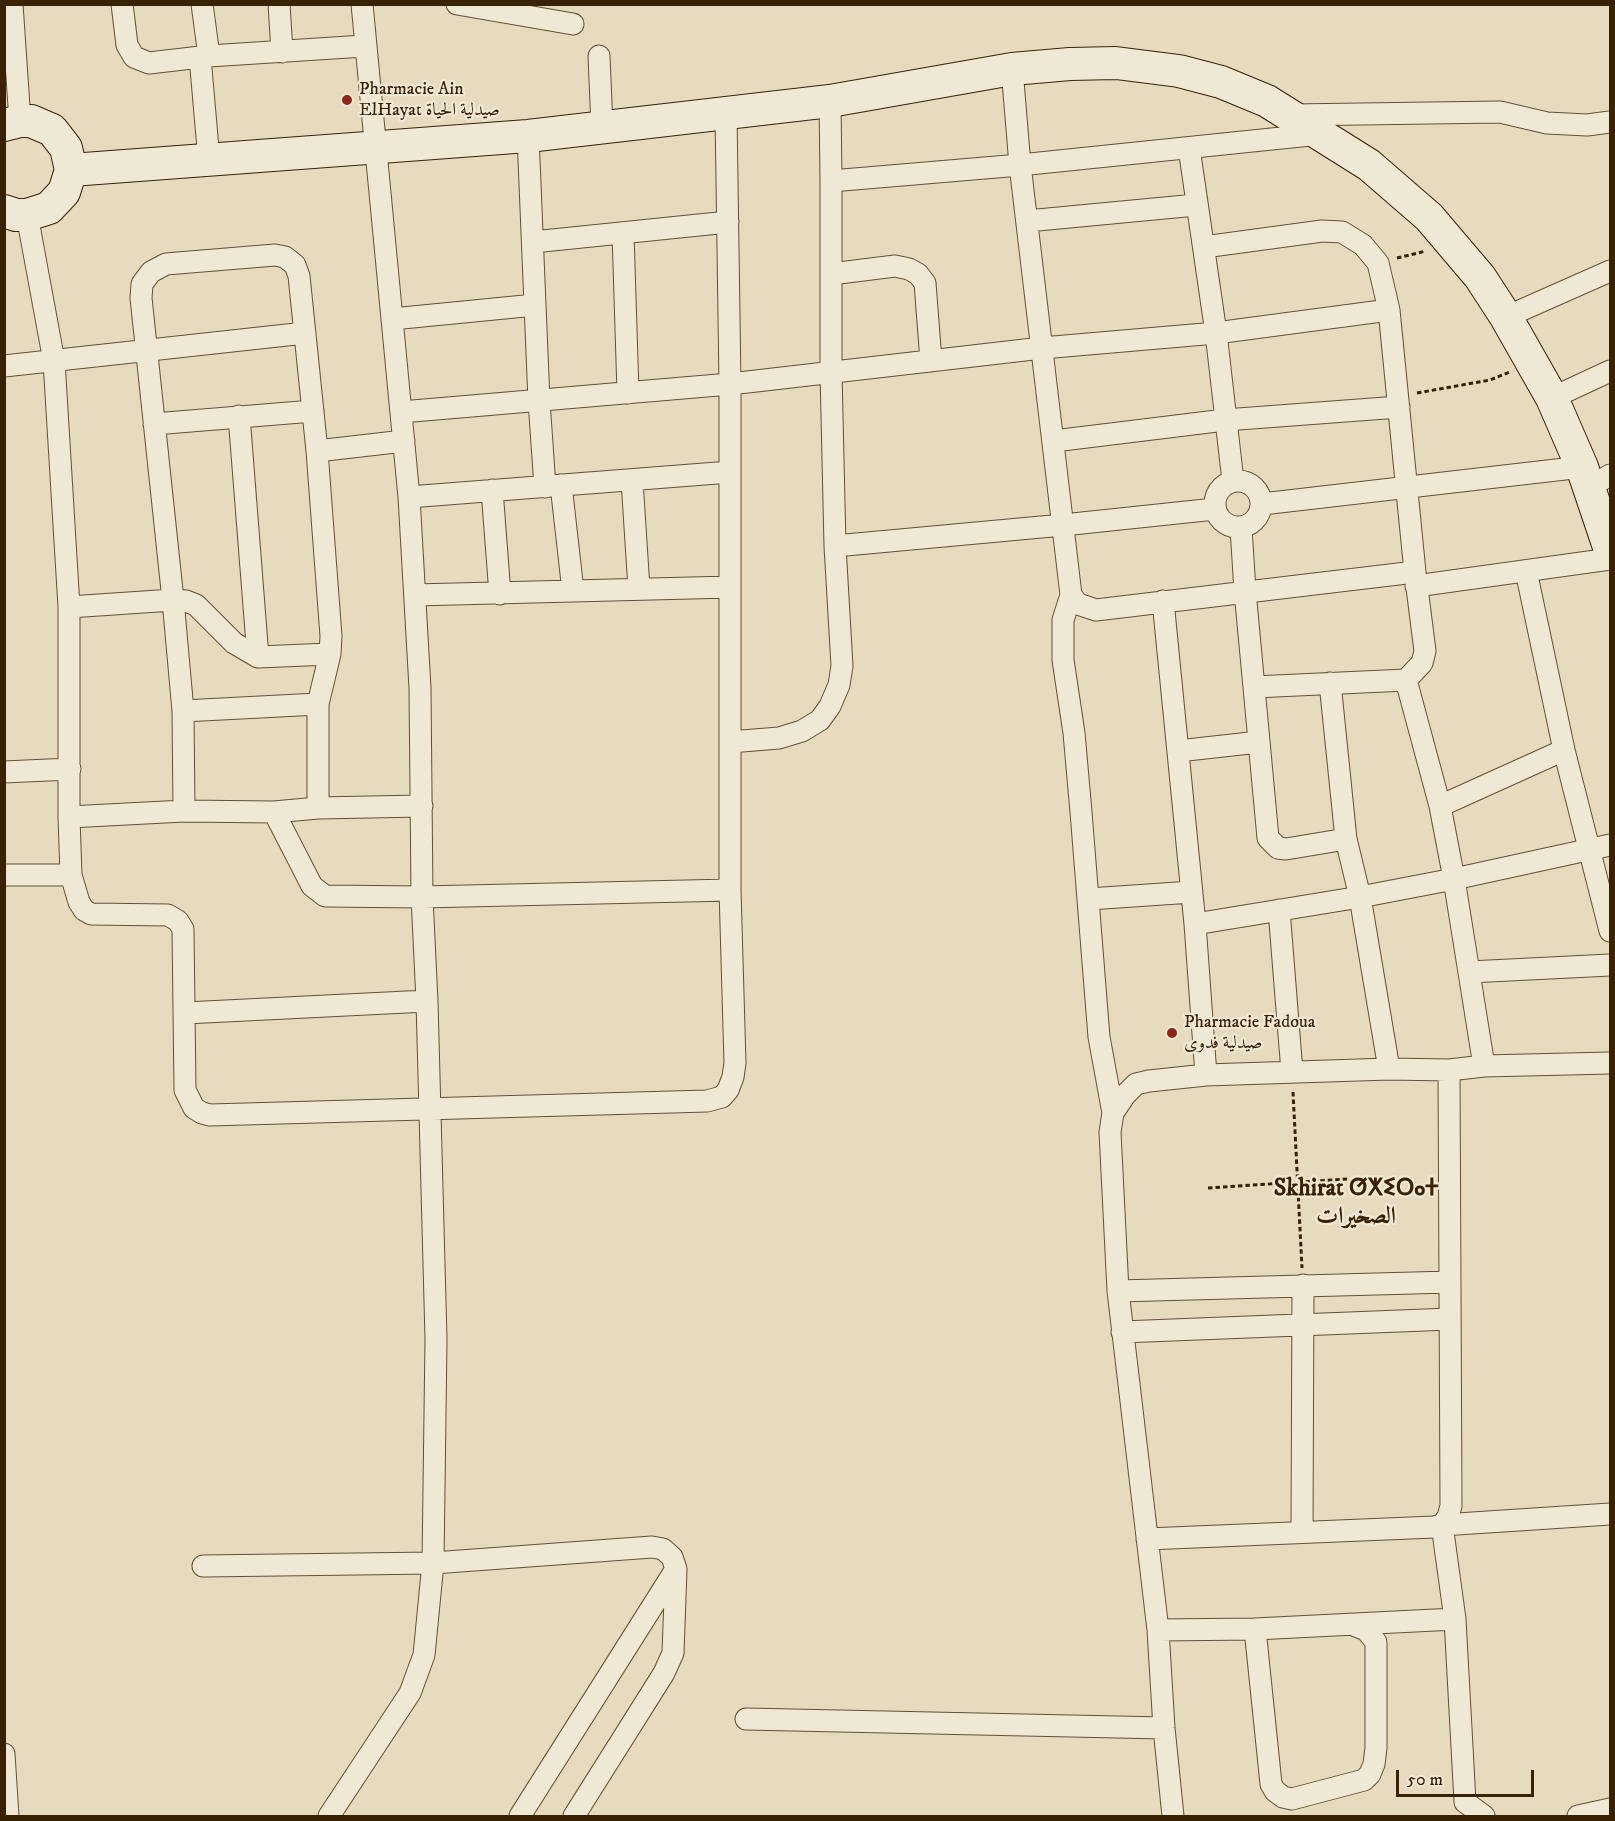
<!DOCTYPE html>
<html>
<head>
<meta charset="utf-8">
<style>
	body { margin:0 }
	#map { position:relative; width:1615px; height:1821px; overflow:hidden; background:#e6dbbe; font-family:"IM FELL DW Pica",serif }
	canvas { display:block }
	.frame { position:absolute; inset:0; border:6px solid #392204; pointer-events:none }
	.scale { position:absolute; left:1396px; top:1770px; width:138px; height:27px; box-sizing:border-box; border:3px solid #392204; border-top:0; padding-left:8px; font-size:18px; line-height:21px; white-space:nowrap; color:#392204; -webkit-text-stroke:4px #efe8d5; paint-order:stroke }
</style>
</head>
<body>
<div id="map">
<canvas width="1615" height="1821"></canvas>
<div class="frame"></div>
<div class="scale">50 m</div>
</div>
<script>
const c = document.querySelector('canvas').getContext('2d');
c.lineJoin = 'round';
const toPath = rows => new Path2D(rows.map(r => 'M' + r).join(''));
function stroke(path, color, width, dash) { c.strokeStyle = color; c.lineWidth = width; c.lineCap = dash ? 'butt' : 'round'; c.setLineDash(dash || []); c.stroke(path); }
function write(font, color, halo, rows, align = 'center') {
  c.font = font + ' "IM FELL DW Pica",Amiri,"Noto Sans Tifinagh",serif'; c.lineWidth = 4.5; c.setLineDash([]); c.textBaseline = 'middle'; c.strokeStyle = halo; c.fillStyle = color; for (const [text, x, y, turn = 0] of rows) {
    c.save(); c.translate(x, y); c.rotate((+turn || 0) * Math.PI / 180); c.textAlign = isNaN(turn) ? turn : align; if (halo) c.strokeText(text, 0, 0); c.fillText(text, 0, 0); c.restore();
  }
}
const street = toPath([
	[12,4,20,121],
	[122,4,127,45,134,57,149,63,209,56,364,46],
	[202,4,209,56],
	[279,4,282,52],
	[457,4,573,24],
	[599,56,602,127],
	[200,57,209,160],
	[1012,69,1020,165,1071,595,1078,604,1096,610,1415,572],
	[830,101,831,181,1020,165,1320,134],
	[1292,115,1500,112,1547,123,1587,125,1610,122],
	[528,136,539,401,545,487],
	[1189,148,1216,333,1233,481],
	[831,181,831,372,835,546,1063,525,1215,509],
	[27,215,54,361,69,607,69,817,71,875,79,902,84,910,91,914,168,915,178,921,183,929,185,1090,194,1108,202,1113,210,1115,707,1101,722,1097,728,1090,733,1077,735,1063,730,890,730,384,726,113],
	[1027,221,1196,205],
	[623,233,628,393],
	[533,242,728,222],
	[1204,247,1322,231,1342,232,1363,245,1378,263,1389,310],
	[831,274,895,266,909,269,918,274,925,283,931,361],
	[1506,317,1610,271],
	[392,319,535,305],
	[4,366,305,333],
	[1552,398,1610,371],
	[401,412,730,384,1042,348,1216,333,1389,310,1415,572,1425,651,1422,663,1406,680,1254,687],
	[239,416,258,657,330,654],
	[154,424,313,411],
	[1054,441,1225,420,1399,407],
	[317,451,331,636,330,654,318,704],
	[632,480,639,589],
	'1215 504a23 23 0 1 1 46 0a23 23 0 1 1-46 0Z',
	[1590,487,1610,475],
	[492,490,500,594],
	[409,497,730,472],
	[1262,504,1582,467],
	[1241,528,1245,591,1268,838,1278,848,1286,849,1346,839],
	[1526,571,1564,750,1610,931],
	[1416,586,1610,559],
	[573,591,730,587],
	[415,595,573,591,561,485],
	[1071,595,1063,620,1063,660,1074,733,1081,812,1099,1037,1113,1113],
	[1163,601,1195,924],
	[69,607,173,600,183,711,184,811],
	[258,657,234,643,196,605,186,601,173,600,141,298,142,284,151,272,166,264,275,255,285,257,295,265,299,276,317,451,404,441],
	[1406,680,1440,806],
	[183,711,318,704,318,808],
	[730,742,779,738,802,731,820,720,830,706,839,685,842,666,835,546],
	[1178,751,1259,742],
	[4,772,70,769],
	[274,812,312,886,325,896,422,897,730,890],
	[69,817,184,811,274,812,318,808,422,806],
	[4,875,71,875],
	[1089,899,1192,892],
	[1279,910,1292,1072],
	[1469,972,1610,965],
	[185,1013,427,1001],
	[1484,1066,1454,879,1440,806,1564,750],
	[1389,1069,1449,1070,1451,1506,1448,1517,1442,1525,1455,1619,1465,1802,1484,1816],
	[1449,1070,1484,1066,1610,1063],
	[1206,1075,1195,924,1360,897,1454,879,1610,845],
	[1118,1291,1450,1282],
	[1122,1332,1450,1319],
	[1302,1531,1303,1285],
	[1147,1539,1434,1527,1442,1525,1610,1514],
	[203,1566,433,1563,652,1547,663,1549,672,1557,676,1569,673,1653,664,1673,574,1816],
	[1255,1629,1271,1784,1275,1791,1283,1797,1292,1799,1364,1780,1370,1774,1374,1764,1376,1748,1376,1642,1366,1630,1356,1626],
	[1158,1630,1255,1629,1455,1619],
	[746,1719,1164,1728],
	[4,1754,8,1816],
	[329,1816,410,1693,424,1655,433,1563,436,1339,427,1001,422,897,420,688,409,497,362,4],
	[520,1816,676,1569],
	[1173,1816,1164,1728,1158,1630,1118,1291,1110,1132,1113,1113,1125,1095,1136,1084,1149,1081,1206,1075,1389,1069,1360,897,1346,839,1330,683],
	[1578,1816,1610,1809]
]);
const secondary = toPath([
	[4,125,20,121,31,121,52,130,66,148,71,170,64,192,49,208,27,215,16,215,4,211],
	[71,170,528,136,830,101,1012,69,1070,64,1116,63,1179,71,1221,82,1267,101,1369,165,1429,217,1480,277,1506,317,1552,398,1582,467,1610,550]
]);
stroke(street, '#645032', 23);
stroke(secondary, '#392204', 34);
stroke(toPath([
	[1397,258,1426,251],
	[1417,393,1490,380,1510,372],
	[1293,1092,1302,1268],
	[1208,1188,1347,1179]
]), '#392204', 3, [4.5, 3]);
stroke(street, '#efe8d5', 21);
stroke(secondary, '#efe8d5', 32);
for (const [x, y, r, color] of [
	[347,100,6,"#8f2418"],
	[1172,1033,6,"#8f2418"]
]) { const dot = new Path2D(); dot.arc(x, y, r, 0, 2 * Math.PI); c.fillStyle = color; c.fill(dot); stroke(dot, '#efe8d5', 2); }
write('18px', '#392204', '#efe8d5', [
	["Pharmacie Ain",359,90],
	["ElHayat صيدلية الحياة",359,111],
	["Pharmacie Fadoua",1184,1023],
	["صيدلية فدوى",1184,1044]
], 'left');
write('bold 24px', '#392204', '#efe8d5', [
	["Skhirat ⵚⵅⵉⵔⴰⵜ",1356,1190],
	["الصخيرات",1356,1218]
]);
</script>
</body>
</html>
